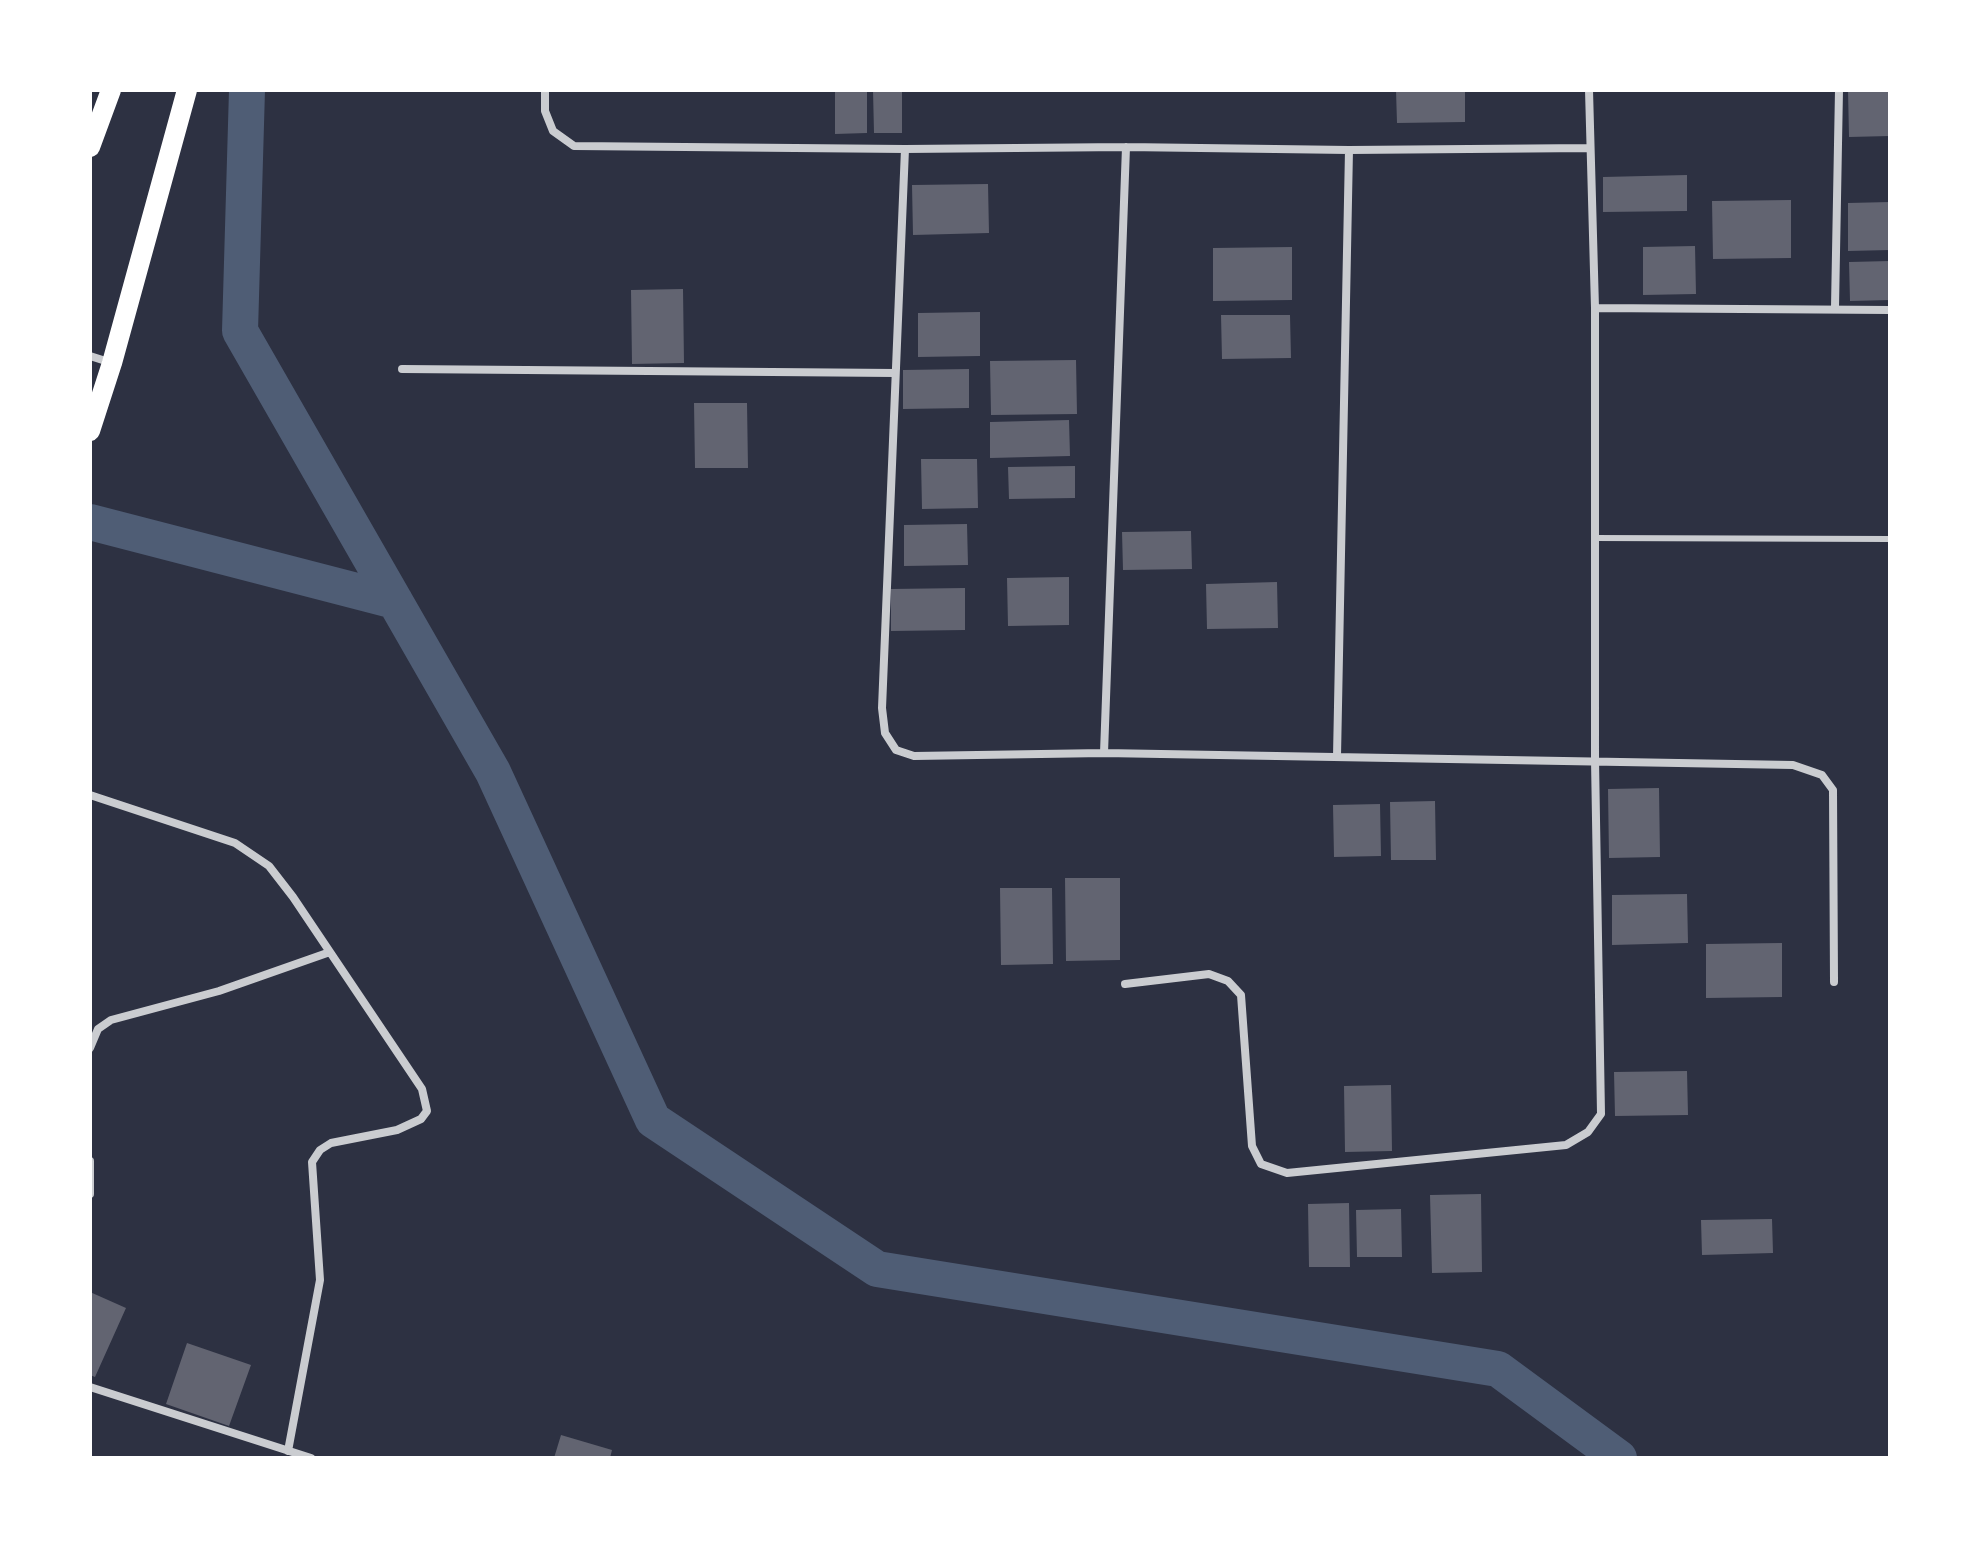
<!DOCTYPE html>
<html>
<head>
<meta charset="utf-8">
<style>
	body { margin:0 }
	#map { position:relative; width:1980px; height:1548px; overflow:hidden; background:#2d3142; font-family:Manrope,sans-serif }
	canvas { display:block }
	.frame { position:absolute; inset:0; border:92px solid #fff; pointer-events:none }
</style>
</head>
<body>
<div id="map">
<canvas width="1980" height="1548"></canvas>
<div class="frame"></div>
</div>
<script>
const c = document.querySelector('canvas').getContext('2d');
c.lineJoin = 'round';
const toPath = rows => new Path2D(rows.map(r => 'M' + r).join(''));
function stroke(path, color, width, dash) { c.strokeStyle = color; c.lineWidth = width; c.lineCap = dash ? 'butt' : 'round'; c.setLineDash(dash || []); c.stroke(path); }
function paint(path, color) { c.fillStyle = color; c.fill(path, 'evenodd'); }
stroke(toPath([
	[247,90,240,331,493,772,653,1120,877,1269,1498,1369,1619,1458],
	[90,522,395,601]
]), '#4f5d75', 36);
paint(toPath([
	[835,90,867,90,867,133,835,134],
	[873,90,902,90,902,133,874,133],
	[1396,90,1465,90,1465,122,1397,123],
	[1848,90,1890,90,1890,136,1849,137],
	[1687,175,1687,211,1603,212,1603,177],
	[988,184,989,233,913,235,912,185],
	[1791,200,1791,258,1713,259,1712,201],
	[1890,202,1890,250,1848,251,1848,203],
	[1695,246,1696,294,1643,295,1643,247],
	[1292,247,1292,300,1213,301,1213,248],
	[1890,261,1890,300,1850,301,1849,262],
	[683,289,684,363,632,364,631,290],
	[980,312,980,356,918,357,918,313],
	[1221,315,1290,315,1291,358,1222,359],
	[1076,360,1077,414,991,415,990,361],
	[969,369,969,408,903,409,903,370],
	[694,403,747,403,748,468,695,468],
	[1069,420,1070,456,990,458,990,422],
	[921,459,977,459,978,508,922,509],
	[1075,466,1075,498,1009,499,1008,467],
	[967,524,968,565,904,566,904,525],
	[1191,531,1192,569,1123,570,1122,532],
	[1069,577,1069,625,1008,626,1007,578],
	[1277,582,1278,628,1207,629,1206,584],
	[965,588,965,630,891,631,891,589],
	[1659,788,1660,857,1609,858,1608,789],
	[1435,801,1436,860,1391,860,1390,802],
	[1380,804,1381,856,1334,857,1333,805],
	[1065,878,1120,878,1120,960,1066,961],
	[1000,888,1052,888,1053,964,1001,965],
	[1687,894,1688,943,1612,945,1612,895],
	[1782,943,1782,997,1706,998,1706,944],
	[1687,1071,1688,1115,1615,1116,1614,1072],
	[1391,1085,1392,1151,1345,1152,1344,1086],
	[1481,1194,1482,1272,1432,1273,1430,1195],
	[1349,1203,1350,1267,1309,1267,1308,1204],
	[1401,1209,1402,1257,1357,1257,1356,1210],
	[1772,1219,1773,1253,1702,1255,1701,1220],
	[90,1292,126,1308,95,1377,90,1375],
	[187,1343,251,1365,229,1426,166,1404],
	[561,1435,612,1450,610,1458,554,1458]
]), '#626471');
stroke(toPath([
	[1594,538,1890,539]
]), '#caccd0', 6);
stroke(toPath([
	[545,90,545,111,553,131,574,146,905,149,1126,147,1349,150,1589,148],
	[905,149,882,708,885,733,896,750,914,756,1104,753,1793,765,1822,775,1833,790,1834,982],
	[1835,307,1839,90],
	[1595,308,1890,310],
	[90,356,112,363],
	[402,369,895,373],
	[1104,753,1126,147],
	[1337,756,1349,150],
	[90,795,235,843,269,866,293,897,422,1089,427,1111,421,1119,397,1130,331,1143,320,1150,312,1162,320,1280,288,1451],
	[1125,984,1209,974,1228,981,1241,995,1252,1146,1261,1164,1287,1173,1566,1145,1588,1132,1601,1114,1595,760,1595,308,1589,90],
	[90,1048,98,1029,111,1020,219,991,330,952],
	[90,1161,90,1194],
	[90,1387,311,1458]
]), '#caccd0', 8);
stroke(toPath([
	[90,147,111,90],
	[90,431,112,363,187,90]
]), '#fff', 20);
</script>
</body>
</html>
